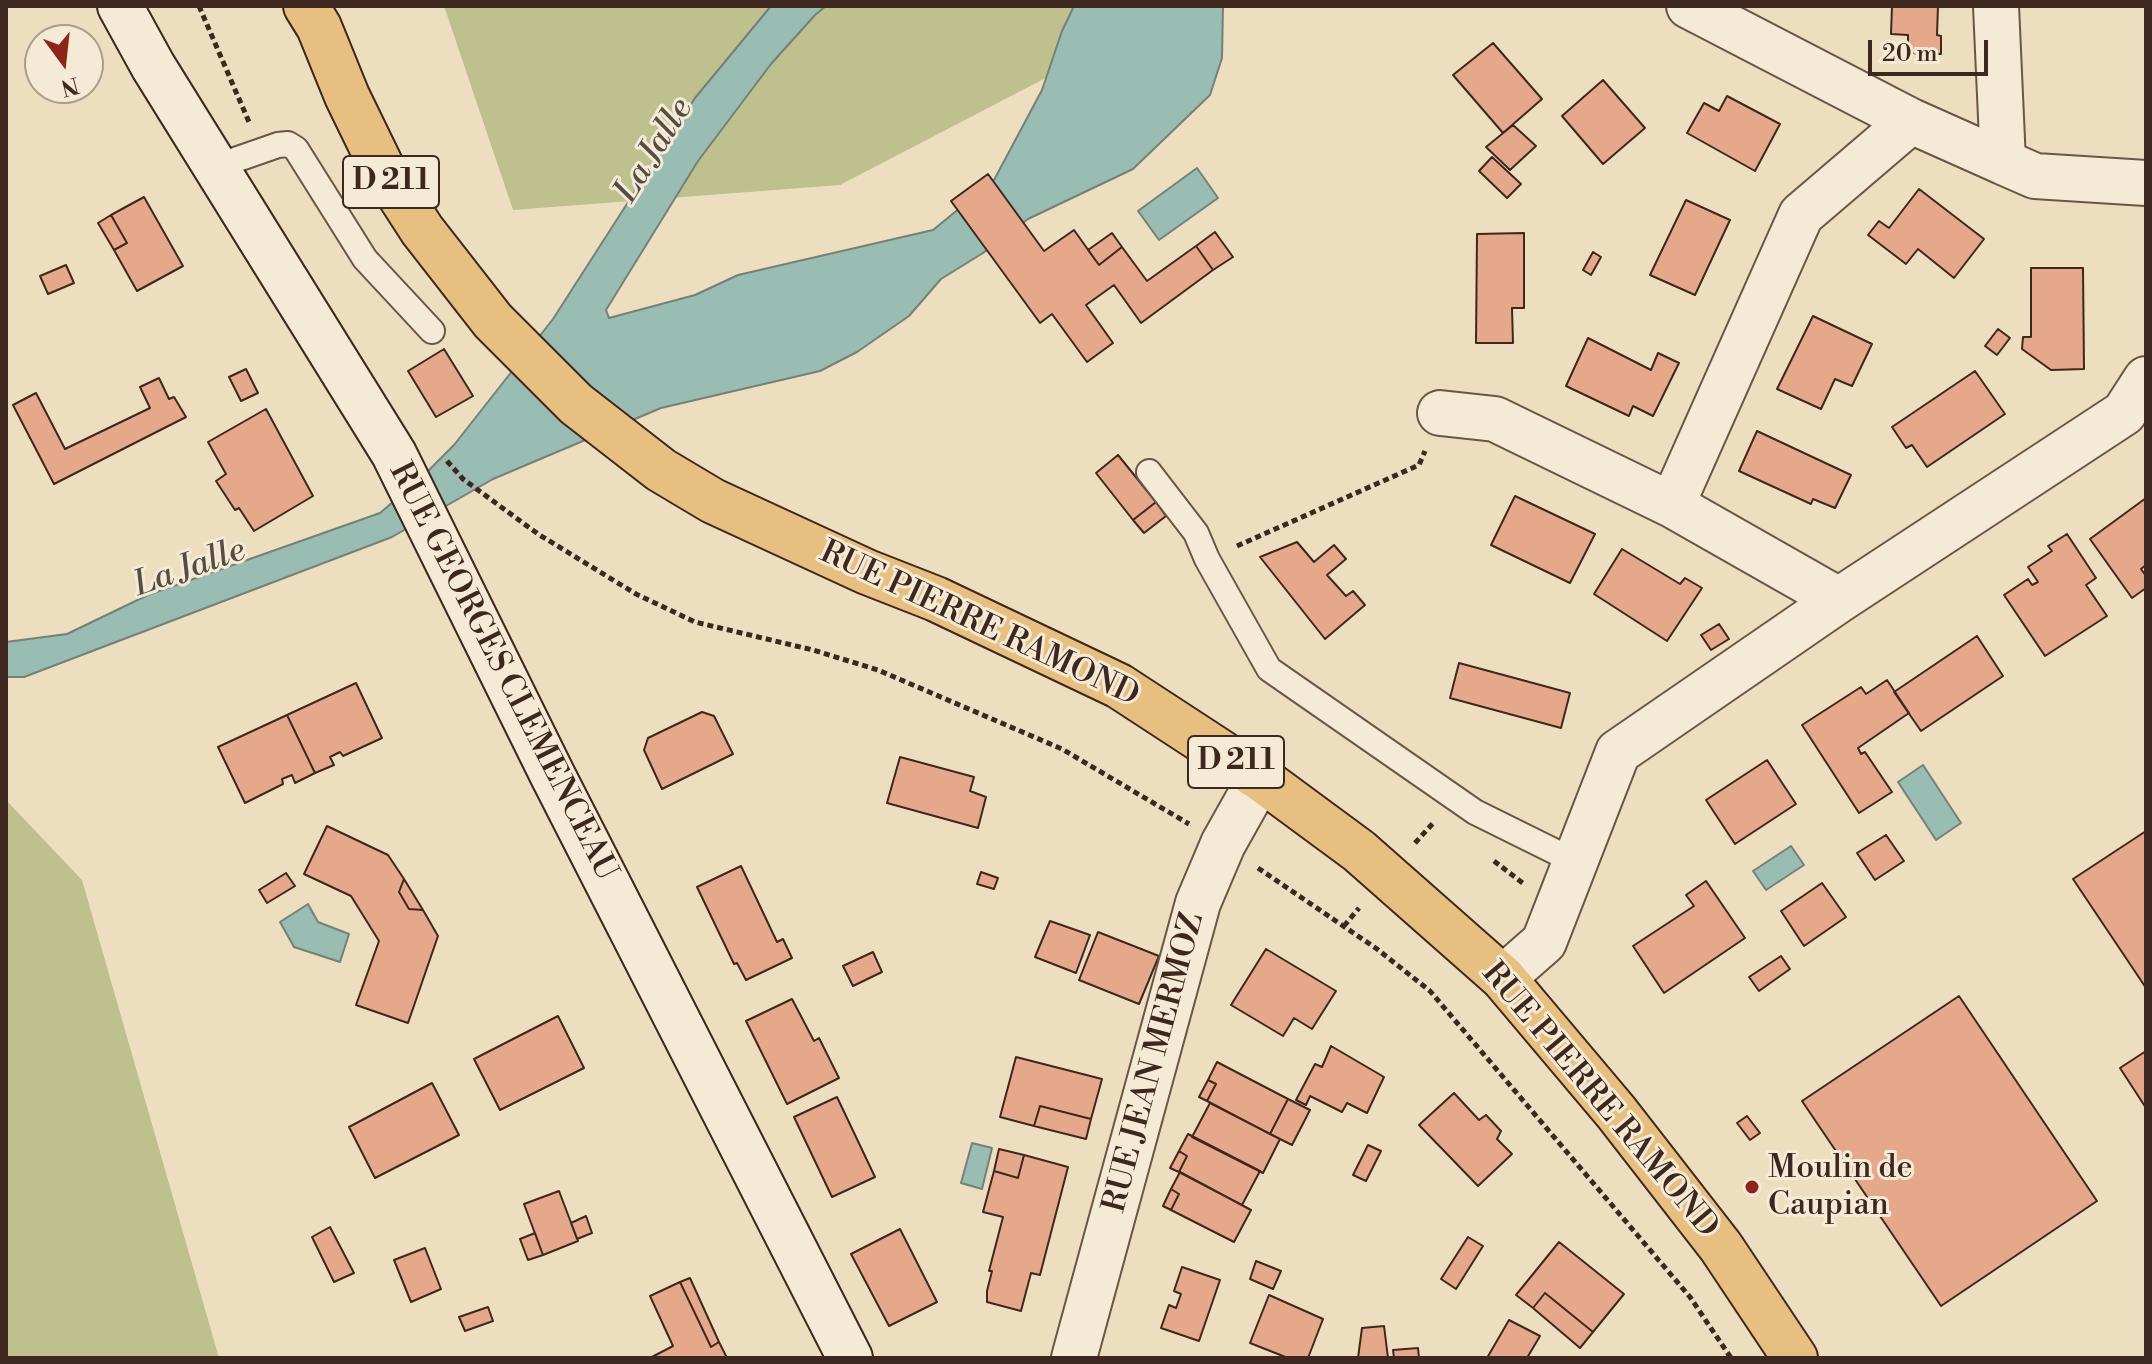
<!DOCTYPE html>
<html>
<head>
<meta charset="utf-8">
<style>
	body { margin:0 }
	#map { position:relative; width:2152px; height:1364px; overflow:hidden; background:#eedec0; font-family:"Libre Bodoni",serif }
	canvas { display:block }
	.frame { position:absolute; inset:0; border:8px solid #3e271e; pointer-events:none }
	.north { position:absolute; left:24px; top:24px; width:80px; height:80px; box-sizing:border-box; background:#f4ead6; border:2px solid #ab9c8c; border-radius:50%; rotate:165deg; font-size:22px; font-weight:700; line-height:32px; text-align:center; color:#3e271e }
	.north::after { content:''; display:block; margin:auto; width:28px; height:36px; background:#8f2418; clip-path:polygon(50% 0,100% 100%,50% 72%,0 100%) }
	.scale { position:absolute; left:1868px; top:40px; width:120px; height:36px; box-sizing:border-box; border:4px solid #3e271e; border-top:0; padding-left:10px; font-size:24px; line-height:28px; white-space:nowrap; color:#3e271e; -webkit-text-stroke:6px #f4ead6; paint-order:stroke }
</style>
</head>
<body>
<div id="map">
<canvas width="2152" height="1364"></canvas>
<div class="frame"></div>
<div class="north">N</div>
<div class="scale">20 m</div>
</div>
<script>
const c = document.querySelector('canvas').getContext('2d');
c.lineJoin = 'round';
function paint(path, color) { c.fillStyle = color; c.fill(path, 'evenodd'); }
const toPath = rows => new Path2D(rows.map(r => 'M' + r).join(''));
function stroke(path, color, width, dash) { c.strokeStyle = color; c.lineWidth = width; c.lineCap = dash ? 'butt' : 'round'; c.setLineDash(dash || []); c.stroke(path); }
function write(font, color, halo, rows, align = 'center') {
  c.font = font + ' "Libre Bodoni",serif'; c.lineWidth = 6; c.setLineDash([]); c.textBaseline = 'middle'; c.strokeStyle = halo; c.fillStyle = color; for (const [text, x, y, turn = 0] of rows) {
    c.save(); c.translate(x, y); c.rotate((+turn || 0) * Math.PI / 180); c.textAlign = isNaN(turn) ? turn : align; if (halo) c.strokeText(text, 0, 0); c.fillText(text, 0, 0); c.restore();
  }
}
paint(toPath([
	[444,6,1184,6,840,185,513,210],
	[6,800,82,880,219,1358,6,1358]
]), '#bec08e');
const water = toPath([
	[771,6,826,6,815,15,771,64,698,161,606,310,609,318,695,295,738,275,933,230,994,180,1042,90,1062,31,1074,6,1223,6,1222,58,1210,95,1133,169,1028,219,983,253,941,279,909,316,857,352,820,371,661,408,493,479,392,537,24,677,6,677,6,642,67,634,148,595,380,513,423,476,454,445,553,319,695,98,771,6],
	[1197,168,1218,198,1159,240,1138,211,1197,168],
	[1923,765,1961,823,1936,840,1898,782,1923,765],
	[1791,846,1804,865,1766,890,1753,871,1791,846],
	[308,904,318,922,349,934,340,962,294,947,280,922,308,904],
	[972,1143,992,1148,982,1189,961,1183,972,1143]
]);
paint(water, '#99bcb3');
stroke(water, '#758077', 2);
const building = toPath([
	[1892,6,1938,6,1937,35,1941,36,1941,54,1908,53,1908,35,1891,34,1892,6],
	[1493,43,1542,99,1503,133,1453,75,1493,43],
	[1603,80,1645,128,1603,164,1562,116,1603,80],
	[1727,96,1780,124,1755,171,1687,133,1704,103,1719,111,1727,96],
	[1513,125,1536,146,1510,170,1486,147,1513,125],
	[1492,157,1521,184,1507,198,1479,171,1492,157],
	[988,174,1044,251,1074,230,1099,265,1122,247,1147,281,1196,246,1213,270,1141,323,1114,285,1086,305,1113,343,1087,362,1052,314,1040,323,951,201,988,174],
	[1919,189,1984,239,1954,278,1918,249,1906,264,1868,235,1879,221,1889,228,1919,189],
	[144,197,183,266,137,291,114,250,127,243,111,215,144,197],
	[1686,200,1730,220,1695,295,1650,275,1686,200],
	[111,215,127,243,114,250,98,223,111,215],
	[1215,232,1233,257,1213,270,1196,246,1215,232],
	[1112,233,1122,247,1099,265,1088,250,1112,233],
	[1524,233,1524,308,1512,308,1513,343,1476,343,1477,234,1524,233],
	[1593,252,1601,257,1591,275,1583,270,1593,252],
	[66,265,74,283,48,294,40,276,66,265],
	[2031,268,2083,268,2084,369,2051,370,2022,349,2023,337,2031,337,2031,268],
	[1813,316,1872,344,1852,386,1835,379,1821,409,1777,389,1813,316],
	[1998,329,2010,338,1997,355,1985,346,1998,329],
	[1588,338,1651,370,1658,353,1679,363,1653,416,1633,406,1629,416,1566,386,1588,338],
	[444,349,473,396,436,417,408,371,444,349],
	[246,369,258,393,241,401,229,377,246,369],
	[1975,371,2005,414,1927,467,1912,445,1906,448,1892,427,1975,371],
	[159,378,169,399,174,397,186,417,54,484,13,405,36,393,65,449,150,408,140,387,159,378],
	[266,409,313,496,254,531,239,508,235,510,216,481,226,474,208,442,266,409],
	[1757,431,1851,475,1835,508,1813,499,1811,504,1739,471,1757,431],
	[1118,455,1156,502,1133,520,1096,473,1118,455],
	[1515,496,1595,534,1570,583,1491,545,1515,496],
	[2146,498,2146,565,2141,569,2146,576,2146,588,2132,598,2090,539,2146,498],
	[1156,502,1166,516,1144,533,1133,520,1156,502],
	[2067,534,2096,578,2086,585,2107,616,2045,656,2004,595,2028,579,2032,585,2038,582,2028,567,2052,551,2048,546,2067,534],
	[1297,542,1314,562,1334,545,1346,559,1327,575,1346,596,1353,591,1365,605,1325,639,1260,557,1297,542],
	[1622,549,1680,584,1685,578,1702,588,1667,641,1594,594,1622,549],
	[1719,624,1729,639,1711,650,1701,635,1719,624],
	[1977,636,2003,676,1921,731,1894,692,1977,636],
	[1459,663,1570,693,1561,728,1450,698,1459,663],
	[1887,680,1909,713,1858,748,1861,754,1865,752,1892,792,1859,813,1802,725,1861,687,1866,694,1887,680],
	[356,683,382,738,343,756,340,752,330,757,334,765,315,773,287,715,356,683],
	[702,712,714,716,733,754,662,789,644,750,648,738,702,712],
	[287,715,315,773,295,783,292,775,282,779,283,784,245,803,218,747,287,715],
	[900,757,974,777,970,791,986,797,978,828,887,803,900,757],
	[1767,760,1796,804,1735,844,1706,800,1767,760],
	[327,826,388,855,404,879,399,892,409,909,423,910,438,936,408,1023,356,1005,379,941,351,896,304,874,327,826],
	[2146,831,2146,988,2073,879,2146,831],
	[1886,835,1904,861,1875,880,1857,853,1886,835],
	[741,866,777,942,783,939,792,958,746,980,737,963,734,964,697,887,741,866],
	[981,872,998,878,994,889,977,884,981,872],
	[286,873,295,886,267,903,259,890,286,873],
	[404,879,423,910,409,909,399,892,404,879],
	[1706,881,1745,938,1664,993,1633,946,1694,906,1686,895,1706,881],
	[1822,883,1846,917,1804,946,1781,911,1822,883],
	[1050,921,1090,935,1076,973,1035,957,1050,921],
	[1098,932,1159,956,1139,1004,1079,980,1098,932],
	[1266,949,1336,991,1312,1029,1294,1018,1283,1036,1231,1005,1266,949],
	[873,952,882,972,853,986,843,966,873,952],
	[1781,956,1790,969,1759,991,1749,977,1781,956],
	[1959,996,2097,1201,1941,1306,1802,1101,1959,996],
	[792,999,814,1041,819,1038,839,1078,787,1104,746,1021,792,999],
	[558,1016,584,1068,500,1110,474,1059,558,1016],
	[1331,1046,1384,1077,1367,1113,1347,1103,1342,1112,1310,1096,1306,1105,1296,1100,1315,1064,1322,1067,1331,1046],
	[2146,1051,2146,1108,2120,1068,2146,1051],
	[1016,1057,1102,1079,1091,1119,1040,1106,1034,1126,1000,1117,1016,1057],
	[1217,1062,1288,1099,1270,1134,1207,1101,1216,1084,1208,1080,1217,1062],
	[1208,1080,1216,1084,1207,1101,1199,1097,1208,1080],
	[432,1083,459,1135,375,1178,349,1127,432,1083],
	[1454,1093,1479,1120,1486,1115,1501,1131,1497,1139,1512,1154,1478,1186,1419,1125,1454,1093],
	[837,1097,875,1177,832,1197,794,1117,837,1097],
	[1288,1099,1310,1110,1292,1145,1270,1134,1288,1099],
	[1210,1103,1280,1139,1263,1173,1192,1137,1210,1103],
	[1040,1106,1091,1119,1086,1139,1034,1126,1040,1106],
	[1747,1116,1760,1133,1750,1140,1737,1123,1747,1116],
	[1188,1134,1260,1171,1242,1205,1179,1172,1187,1156,1179,1151,1188,1134],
	[1368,1145,1381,1151,1366,1181,1353,1175,1368,1145],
	[999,1149,1024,1155,1018,1178,994,1171,999,1149],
	[1179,1151,1187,1156,1179,1172,1170,1168,1179,1151],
	[1024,1155,1068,1167,1040,1275,1031,1273,1021,1311,987,1302,987,1291,992,1271,989,1271,1003,1217,983,1212,994,1171,1018,1178,1024,1155],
	[1180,1172,1251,1210,1234,1242,1171,1210,1179,1194,1171,1189,1180,1172],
	[1171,1189,1179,1194,1171,1210,1163,1206,1171,1189],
	[559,1191,578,1241,543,1255,524,1204,559,1191],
	[586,1216,592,1233,577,1239,571,1223,586,1216],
	[330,1227,354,1273,334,1282,312,1237,330,1227],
	[900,1229,937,1302,889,1326,851,1254,900,1229],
	[535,1233,543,1255,528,1260,520,1239,535,1233],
	[1468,1237,1483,1246,1456,1289,1441,1279,1468,1237],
	[1559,1242,1624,1294,1593,1332,1545,1293,1533,1308,1516,1295,1559,1242],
	[425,1248,441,1289,411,1302,394,1260,425,1248],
	[1256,1261,1281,1271,1273,1289,1250,1279,1256,1261],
	[1182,1267,1220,1280,1199,1341,1161,1328,1169,1305,1176,1308,1181,1294,1174,1291,1182,1267],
	[690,1278,719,1342,711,1347,680,1282,690,1278],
	[680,1282,711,1347,719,1342,727,1358,650,1358,673,1346,650,1296,680,1282],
	[1545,1293,1593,1332,1580,1348,1533,1308,1545,1293],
	[1269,1295,1323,1319,1308,1358,1288,1358,1250,1343,1269,1295],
	[488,1307,493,1321,465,1331,459,1317,488,1307],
	[1509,1320,1540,1336,1527,1358,1487,1358,1509,1320],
	[1384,1326,1388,1358,1358,1358,1362,1328,1384,1326],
	[1418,1348,1419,1358,1394,1358,1393,1350,1418,1348]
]);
paint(building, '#e6a88a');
stroke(building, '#3e271e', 2);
const lane = toPath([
	[218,169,235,160,278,145,288,144,296,149,365,259,432,331],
	[1149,472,1196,533,1207,559,1269,669,1475,812,1576,862]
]);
const street = toPath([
	[1689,6,1911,121,2003,162],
	[1996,6,2003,162,2035,176,2146,183],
	[1440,413,1495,419,1672,505,1839,600],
	[1672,505,1801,215,1911,121],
	[1503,978,1544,942,1618,752,1839,600,2124,413,2146,379],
	[1074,1358,1198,903,1223,844,1260,778]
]);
const secondary = toPath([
	[120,6,153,66,394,454,552,774,850,1358]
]);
const primary = toPath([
	[306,6,319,27,347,96,382,168,422,230,493,321,576,404,661,470,713,501,867,572,936,599,1119,686,1260,778,1359,851,1503,978,1616,1112,1721,1247,1795,1358]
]);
stroke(lane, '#6a5546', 28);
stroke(street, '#6a5546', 48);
stroke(secondary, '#3e271e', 48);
stroke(primary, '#3e271e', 48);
stroke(toPath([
	[199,6,249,122],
	[447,461,463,479,538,534,636,594,695,622,813,650,878,670,1062,749,1189,824],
	[1237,546,1419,465,1425,451],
	[1415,843,1435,821],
	[1494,861,1524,884],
	[1258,868,1377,949,1430,991,1690,1297,1731,1358],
	[1344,926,1359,908]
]), '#3e271e', 5, [6, 4]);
stroke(lane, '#f4ead6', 24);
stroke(street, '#f4ead6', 44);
stroke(secondary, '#f4ead6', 44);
stroke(primary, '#e7bf80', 44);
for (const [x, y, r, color] of [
	[1752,1187,8,"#8f2418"]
]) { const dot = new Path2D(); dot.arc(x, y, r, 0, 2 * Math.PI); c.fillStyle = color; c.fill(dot); stroke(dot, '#f4ead6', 3); }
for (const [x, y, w] of [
	[391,182,96],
	[1236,762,96]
]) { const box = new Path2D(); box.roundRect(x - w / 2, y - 26, w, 52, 6); c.fillStyle = '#f4ead6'; c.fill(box); stroke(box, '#3e271e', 2); }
write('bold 30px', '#3e271e', null, [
	["D 211",391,182],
	["D 211",1236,762]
]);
write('32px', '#3e271e', '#f4ead6', [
	["RUE PIERRE RAMOND",979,625,25],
	["RUE GEORGES CLEMENCEAU",502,672,63],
	["RUE JEAN MERMOZ",1155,1063,-75],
	["RUE PIERRE RAMOND",1599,1101,50]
]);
write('32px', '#3e271e', '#f4ead6', [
	["Moulin de",1768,1169],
	["Caupian",1768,1206]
], 'left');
write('italic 34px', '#554c43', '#f4ead6', [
	["La Jalle",655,151,-58],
	["La Jalle",190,569,-19]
]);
</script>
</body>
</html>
